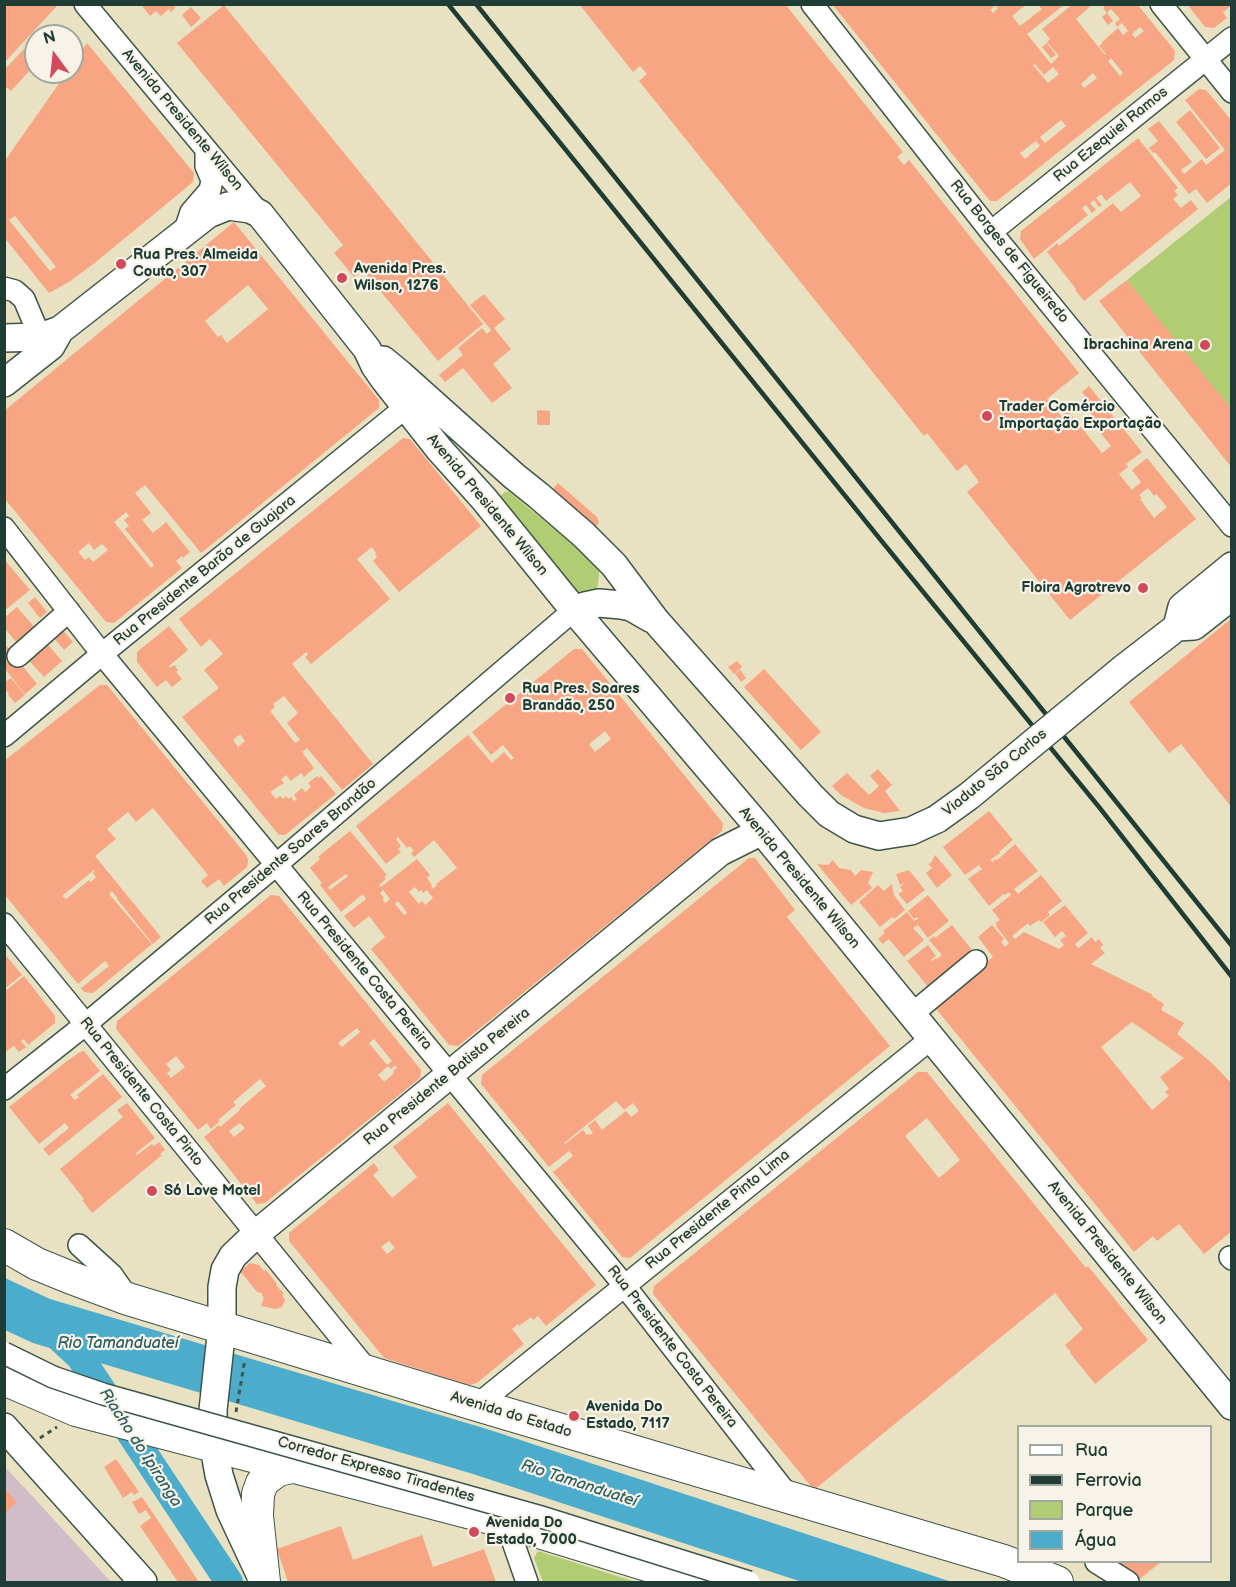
<!DOCTYPE html>
<html>
<head>
<meta charset="utf-8">
<style>
	body { margin:0 }
	#map { position:relative; width:1236px; height:1587px; overflow:hidden; background:#e9e2c2; font-family:"Balsamiq Sans",sans-serif }
	canvas { display:block }
	.frame { position:absolute; inset:0; border:6px solid #1f3d34; pointer-events:none }
	.legend { position:absolute; left:1017px; top:1425px; width:195px; height:138px; box-sizing:border-box; background:#f7f3e8; border:2px solid #a1aaa0; margin:0; padding:8px 10px; list-style:none; font-size:18px; color:#1f3d34 }
	.legend li { display:flex; align-items:center; gap:12px; height:30px }
	.legend b { width:30px; border:2px solid #a1aaa0 }
	.north { position:absolute; left:24px; top:24px; width:60px; height:60px; box-sizing:border-box; background:#f7f3e8; border:2px solid #a1aaa0; border-radius:50%; rotate:345deg; font-size:16px; font-weight:700; line-height:24px; text-align:center; color:#1f3d34 }
	.north::after { content:''; display:block; margin:auto; width:21px; height:27px; background:#d1495b; clip-path:polygon(50% 0,100% 100%,50% 72%,0 100%) }
</style>
</head>
<body>
<div id="map">
<canvas width="1236" height="1587"></canvas>
<div class="frame"></div>
<ul class="legend">
<li><b style="height:8px;background:#fff"></b>Rua</li>
<li><b style="height:8px;background:#1f3d34"></b>Ferrovia</li>
<li><b style="height:16px;background:#b1cd73"></b>Parque</li>
<li><b style="height:16px;background:#4caccb"></b>Água</li>
</ul>
<div class="north">N</div>
</div>
<script>
const c = document.querySelector('canvas').getContext('2d');
c.lineJoin = 'round';
function paint(path, color) { c.fillStyle = color; c.fill(path, 'evenodd'); }
const toPath = rows => new Path2D(rows.map(r => 'M' + r).join(''));
function stroke(path, color, width, dash) { c.strokeStyle = color; c.lineWidth = width; c.lineCap = dash ? 'butt' : 'round'; c.setLineDash(dash || []); c.stroke(path); }
function write(font, color, halo, rows, align = 'center') {
  c.font = font + ' "Balsamiq Sans",sans-serif'; c.lineWidth = 4.5; c.setLineDash([]); c.textBaseline = 'middle'; c.strokeStyle = halo; c.fillStyle = color; for (const [text, x, y, turn = 0] of rows) {
    c.save(); c.translate(x, y); c.rotate((+turn || 0) * Math.PI / 180); c.textAlign = isNaN(turn) ? turn : align; if (halo) c.strokeText(text, 0, 0); c.fillText(text, 0, 0); c.restore();
  }
}
paint(toPath([
	[4,1466,34,1498,111,1582,5,1582]
]), '#d1bdc8');
paint(toPath([
	[1231,197,1231,410,1127,280],
	[505,492,509,492,600,566,596,599,584,604,499,500,500,496],
	[538,1551,636,1582,543,1582,534,1558]
]), '#b1cd73');
paint(toPath([
	[5,1278,50,1299,487,1429,952,1582,802,1582,473,1474,33,1343,5,1330]
]), '#4caccb');
stroke(toPath([
	[53,1332,80,1357,229,1582]
]), '#4caccb', 28);
paint(toPath([
	[4,4,56,4,57,6,4,63],
	[143,4,173,4,175,8,171,12,169,9,161,16,156,11,150,16,142,6],
	[579,4,785,4,903,152,897,157,904,165,909,160,1079,373,1047,399,1061,416,1068,411,1102,453,1111,446,1092,422,1095,419,1082,403,1088,399,1082,392,1089,386,1142,452,1126,464,1128,467,1119,474,1132,490,1141,482,1132,470,1147,458,1196,519,1070,620,967,492,979,482,966,464,957,471,927,433,924,436,639,81,647,74,640,66,633,72],
	[1148,488,1154,496,1156,494,1167,507,1154,518,1140,499,1142,498,1139,495],
	[832,4,997,4,990,10,993,13,998,8,996,7,999,4,1027,4,1012,16,1020,26,1042,9,1038,5,1064,5,1027,34,1051,64,1059,56,1047,42,1050,39,1042,29,1073,4,1093,4,1076,19,1105,55,1106,54,1099,46,1103,43,1102,42,1118,28,1123,35,1128,31,1122,23,1117,27,1115,23,1120,19,1111,9,1107,13,1103,8,1107,4,1137,4,1175,51,1174,60,997,201,990,201],
	[1140,27,1144,31,1135,38,1132,34],
	[1111,58,1123,73,1120,76,1108,61],
	[1035,64,1044,75,1053,67,1059,74,1048,83,1033,65],
	[1093,73,1097,78,1084,88,1081,84],
	[1061,120,1066,126,1045,143,1040,137],
	[1036,141,1040,146,1025,159,1020,153],
	[1187,4,1232,4,1232,9,1230,7,1223,12,1227,18,1214,28,1205,27],
	[224,5,483,324,438,361,363,270,354,277,334,253,343,245,177,43],
	[191,7,201,18,191,27,182,15],
	[1107,13,1113,21,1108,25,1102,17],
	[87,43,194,173,193,182,96,262,69,282,49,293,4,237,4,162,67,72,72,72,72,65],
	[15,216,56,267,50,271,9,220],
	[1047,43,1056,55,1051,58,1042,47],
	[24,49,36,60,36,64,11,91,4,86,4,70],
	[1199,89,1206,90,1232,121,1232,183,1207,203,1196,189,1189,194,1155,152,1153,153,1149,148,1158,141,1148,129,1159,121,1192,162,1181,170,1184,174,1202,159,1206,165,1225,150,1185,100],
	[1190,110,1220,148,1206,159,1176,122],
	[1138,138,1178,188,1174,191,1178,195,1173,199,1181,208,1191,200,1198,209,1084,301,1075,290,1076,289,1047,252,1057,243,1059,246,1113,203,1121,212,1141,196,1130,182,1106,201,1101,194,1096,198,1102,205,1099,207,1094,200,1090,203,1096,210,1092,213,1086,205,1082,208,1088,215,1034,259,1020,239,1021,231],
	[234,222,379,400,379,408,201,553,145,485,135,493,151,513,142,520,153,533,166,522,190,552,183,558,182,556,176,561,182,568,114,623,106,622,4,498,4,411],
	[248,285,268,309,227,343,221,335,218,337,205,321],
	[126,512,129,516,124,520,129,526,125,529,154,565,151,568,114,522],
	[89,543,94,550,102,544,108,550,93,562,89,557,85,560,78,552],
	[1127,280,1232,410,1232,468,1099,301],
	[484,294,505,319,494,328,511,349,493,364,512,388,492,403,463,368,445,382,439,375,463,355,458,348,482,328,487,334,491,330,470,305],
	[537,410,550,411,550,425,537,425],
	[403,438,410,439,481,526,399,592,373,561,377,557,375,554,376,553,372,547,357,559,390,599,311,664,305,657,308,654,306,652,292,664,373,764,342,790,307,748,302,752,314,768,304,777,301,773,291,781,286,775,281,780,284,783,270,792,276,799,280,796,283,799,286,796,288,799,291,797,294,801,297,799,294,795,302,788,305,792,311,787,308,783,317,776,319,778,321,776,336,794,285,835,279,835,182,717,219,688,204,670,223,654,210,639,201,647,179,619],
	[284,696,298,713,287,723,300,740,295,743,270,711,275,707,273,704],
	[240,734,245,741,238,747,233,740],
	[558,483,597,517,599,523,595,527,552,490],
	[4,559,30,590,4,611],
	[35,597,47,612,40,618,28,603],
	[17,607,36,629,18,644,5,629,5,617],
	[1232,618,1232,808,1181,744,1169,753,1129,702],
	[58,625,73,642,64,650,49,632],
	[169,626,188,650,169,666,170,668,174,665,178,670,176,672,182,679,172,687,166,680,157,687,137,662,137,652],
	[42,638,62,661,44,677,23,654],
	[4,643,37,684,25,694,4,668],
	[574,649,582,649,723,823,722,831,458,1046,449,1045,371,949,385,937,369,916,354,928,344,916,366,899,363,894,341,912,320,885,322,883,310,868,320,859,318,857,350,831,387,875,384,877,386,879,379,885,381,887,417,859,430,875,427,878,432,885,431,885,433,889,437,885,436,884,457,868,434,840,414,857,411,853,414,851,410,846,407,848,398,837,396,839,401,846,398,849,401,852,386,864,356,826,468,735,492,763,504,752,511,760,514,758,503,745,491,755,472,732],
	[605,731,611,739,595,752,589,744],
	[346,874,348,876,330,890,328,887],
	[415,887,419,892,421,890,423,893,427,890,433,898,425,905,422,901,419,904,409,892],
	[383,890,390,899,385,903,382,899,384,898,380,893],
	[398,901,407,913,404,915,395,904],
	[737,661,742,667,734,674,728,667],
	[764,669,821,732,801,750,744,687],
	[740,670,746,678,741,682,735,674],
	[11,678,25,695,15,703,8,695,9,694,5,689,4,689,4,683],
	[100,685,107,685,247,856,248,861,247,867,224,886,219,879,207,888,201,881,208,875,153,808,136,822,128,812,107,829,116,839,95,856,161,937,153,944,117,899,118,899,112,891,109,894,152,944,93,993,84,992,81,988,109,966,105,961,78,984,4,894,4,761],
	[94,870,95,871,93,873,96,877,91,882,89,880,66,899,63,897,62,896],
	[878,769,892,785,885,791,900,811,884,813,864,808,841,795,832,786,847,773,869,795,879,786,870,776],
	[989,811,1013,840,999,852,1000,853,990,860,992,862,996,859,997,860,1015,844,1038,871,1014,889,1018,894,1041,875,1062,901,1048,912,1050,915,1041,922,1039,920,1030,926,1028,923,1012,936,1015,939,1024,932,1059,949,1064,945,1060,940,1066,936,1062,931,1055,937,1043,922,1065,905,1088,933,1075,944,1077,947,1079,948,1092,937,1095,942,1099,939,1103,945,1100,948,1105,953,1091,964,1153,995,1152,996,1164,1004,1161,1010,1184,1023,1177,1034,1212,1063,1232,1084,1232,1231,1204,1254,1179,1224,1157,1241,1153,1236,1134,1252,933,1005,993,957,978,937,992,925,1004,939,1001,942,1005,947,1009,943,996,926,997,925,995,923,1000,920,992,910,1011,895,1009,892,1005,895,1004,894,989,906,968,879,982,869,979,865,965,875,943,847],
	[1132,1022,1184,1058,1160,1077,1169,1089,1165,1092,1169,1096,1152,1110,1101,1047],
	[935,855,952,875,937,888,926,873,932,868,928,864,931,863],
	[749,858,755,858,795,910,787,917,890,1046,630,1258,622,1257,553,1172,573,1156,569,1151,549,1167,481,1084,482,1075],
	[616,1101,624,1110,633,1103,639,1111,631,1117,626,1111,602,1130,595,1120,588,1126,593,1133,590,1135,589,1134,587,1135,583,1130,565,1144,564,1143],
	[833,860,839,868,851,870,855,876,861,870,873,872,868,883,872,888,851,905,817,864,828,865],
	[909,870,925,890,907,904,898,894,903,891,900,887,905,883,900,885,896,874],
	[892,884,894,895,905,910,894,919,892,917,880,927,859,902,878,885,884,891],
	[271,895,279,896,325,952,421,1070,420,1078,265,1203,257,1204,204,1137,219,1125,220,1127,240,1110,239,1109,266,1086,260,1079,233,1102,236,1105,218,1120,220,1121,211,1129,207,1123,198,1130,116,1029,117,1021],
	[357,1028,360,1032,342,1047,338,1043],
	[374,1039,392,1061,387,1065,391,1069,395,1065,397,1068,393,1071,394,1073,384,1082,378,1075,388,1066,369,1043],
	[176,1056,185,1067,171,1078,167,1073,171,1070,166,1064],
	[240,1123,245,1128,234,1137,229,1131],
	[928,895,949,921,928,938,918,925,913,928,924,940,904,957,889,939,883,944,878,939,885,933,883,931,907,912,914,921,918,919,917,917,914,919,908,911],
	[952,925,972,950,973,954,968,959,966,956,960,960,962,962,931,988,929,986,928,987,907,961,928,945,936,956,931,960,932,961,936,958,937,959,942,955,929,940,934,936,935,938],
	[4,953,22,975,4,989],
	[24,976,55,1016,55,1023,28,1045,24,1039,21,1041,26,1047,19,1052,14,1046,4,1053,4,992],
	[84,1051,100,1071,70,1095,75,1100,79,1097,77,1095,103,1074,122,1097,49,1156,43,1149,69,1128,65,1123,39,1144,9,1107,67,1061,80,1052],
	[918,1072,927,1072,1086,1268,1088,1266,1148,1340,1095,1384,1070,1353,1071,1352,1065,1345,1083,1329,1055,1293,814,1490,653,1294,654,1286],
	[927,1118,960,1160,939,1178,905,1136],
	[127,1103,155,1138,136,1153,137,1155,152,1144,154,1146,159,1142,165,1150,160,1154,162,1155,92,1213,82,1200,84,1199,60,1169,123,1117,117,1110],
	[448,1103,596,1285,546,1326,538,1316,533,1320,531,1317,519,1326,518,1324,512,1329,524,1344,477,1383,469,1385,384,1358,289,1241,289,1233,374,1163,379,1170,373,1175,392,1198,417,1177,393,1147],
	[389,1241,395,1248,387,1254,381,1247],
	[250,1263,259,1265,264,1271,266,1270,277,1284,276,1285,284,1294,282,1295,285,1300,282,1307,276,1309,261,1306,264,1297,262,1296,262,1293,257,1292,240,1271],
	[116,1459,139,1492,134,1495,132,1492,123,1498,104,1467],
	[4,1488,17,1502,4,1514],
	[142,1497,155,1516,199,1582,178,1582,140,1526,151,1518,146,1510,139,1514,132,1502],
	[341,1526,353,1560,422,1535,433,1567,484,1549,496,1582,288,1582,277,1549],
	[1118,1562,1161,1562,1136,1582]
]), '#f8a584');
const minor = toPath([
	[85,4,260,214],
	[812,4,991,232,1232,526],
	[1161,4,1232,92],
	[185,230,191,212,210,190,212,180,206,166,206,153],
	[991,232,1232,38],
	[4,288,15,291,24,299,40,337],
	[4,528,102,654,624,1285,790,1498],
	[18,656,69,611],
	[4,736,102,654,406,407],
	[4,924,368,1371],
	[912,1014,976,961],
	[4,1089,86,1024,276,865,574,610],
	[79,1245,112,1275,128,1298],
	[1230,1257,1232,1259],
	[477,1405,932,1038],
	[506,1522,527,1582],
	[1096,1562,1128,1582]
]);
const major = toPath([
	[4,338,40,337,60,330],
	[383,360,400,374,514,476,539,496,584,535,614,565,656,621,810,795,829,814,854,829,879,836,911,831,937,819],
	[4,383,51,346,60,330,208,214,228,206,250,209,260,214,367,349,375,366,384,379,439,449,484,499,574,610,762,831,1232,1406],
	[574,610,585,606,599,603,621,605,631,607,652,619],
	[1177,627,1182,607,1232,566],
	[1177,627,1194,626,1232,596],
	[1124,668,1177,627],
	[4,1427,143,1582],
	[259,1572,230,1510,219,1475,214,1447,213,1410,222,1327,222,1287,225,1270,233,1256,256,1234,720,852,762,831]
]);
const highway = toPath([
	[4,1245,37,1264,69,1277,128,1299,477,1405,1004,1561,1057,1582],
	[4,1379,76,1410,506,1522,703,1582],
	[264,1582,257,1516,258,1494,262,1483,267,1478,278,1470,292,1467]
]);
stroke(minor, '#3d5649', 24);
stroke(major, '#3d5649', 30);
stroke(highway, '#3d5649', 34);
stroke(toPath([
	[236,1412,245,1359],
	[40,1438,57,1427]
]), '#3d5649', 3, [4.5, 4.5]);
stroke(minor, '#fff', 21);
stroke(major, '#fff', 27);
stroke(highway, '#fff', 32);
stroke(toPath([
	[448,4,884,544,1099,807,1232,977],
	[476,4,1232,946]
]), '#1f3d34', 4.5);
const minorBridge = toPath([
	[4,1353,53,1377,103,1394,538,1516,749,1582]
]);
const majorBridge = toPath([
	[937,819,969,796,1124,668]
]);
stroke(minorBridge, '#3d5649', 24, []);
stroke(majorBridge, '#3d5649', 30, []);
stroke(minorBridge, '#fff', 21);
stroke(majorBridge, '#fff', 27);
for (const [x, y, r, color] of [
	[121,264,6,"#d1495b"],
	[342,278,6,"#d1495b"],
	[1205,345,6,"#d1495b"],
	[987,416,6,"#d1495b"],
	[1143,588,6,"#d1495b"],
	[510,698,6,"#d1495b"],
	[152,1191,6,"#d1495b"],
	[574,1416,6,"#d1495b"],
	[474,1532,6,"#d1495b"]
]) { const dot = new Path2D(); dot.arc(x, y, r, 0, 2 * Math.PI); c.fillStyle = color; c.fill(dot); stroke(dot, '#f7f3e8', 2); }
write('15px', '#1f3d34', '#f7f3e8', [
	["Avenida Presidente Wilson",182,120,50],
	["Rua Ezequiel Ramos",1111,135,-39],
	["Rua Borges de Figueiredo",1009,252,51],
	["Avenida Presidente Wilson",487,505,50],
	["Rua Presidente Barão de Guajara",205,571,-39],
	["Viaduto São Carlos",995,773,-39],
	["Rua Presidente Soares Brandão",291,852,-40],
	["Avenida Presidente Wilson",799,878,50],
	["Rua Presidente Costa Pereira",364,971,50],
	["Rua Presidente Batista Pereira",447,1077,-39],
	["Rua Presidente Costa Pinto",141,1092,51],
	["Rua Presidente Pinto Lima",718,1210,-39],
	["Avenida Presidente Wilson",1107,1253,51],
	["Rua Presidente Costa Pereira",672,1347,52],
	["Avenida do Estado",511,1415,17],
	["Corredor Expresso Tiradentes",376,1470,16]
]);
write('bold 15px', '#1f3d34', '#f7f3e8', [
	["Rua Pres. Almeida",133,255],
	["Couto, 307",133,272],
	["Avenida Pres.",354,269],
	["Wilson, 1276",354,286],
	["Ibrachina Arena",1193,345,"right"],
	["Trader Comércio",999,407],
	["Importação Exportação",999,424],
	["Floira Agrotrevo",1131,588,"right"],
	["Rua Pres. Soares",522,689],
	["Brandão, 250",522,706],
	["Só Love Motel",164,1191],
	["Avenida Do",586,1407],
	["Estado, 7117",586,1424],
	["Avenida Do",486,1523],
	["Estado, 7000",486,1540]
], 'left');
write('italic 16px', '#2c5e61', '#f7f3e8', [
	["Rio Tamanduateí",118,1344],
	["Riacho do Ipiranga",140,1448,57],
	["Rio Tamanduateí",579,1484,18]
]);
</script>
</body>
</html>
